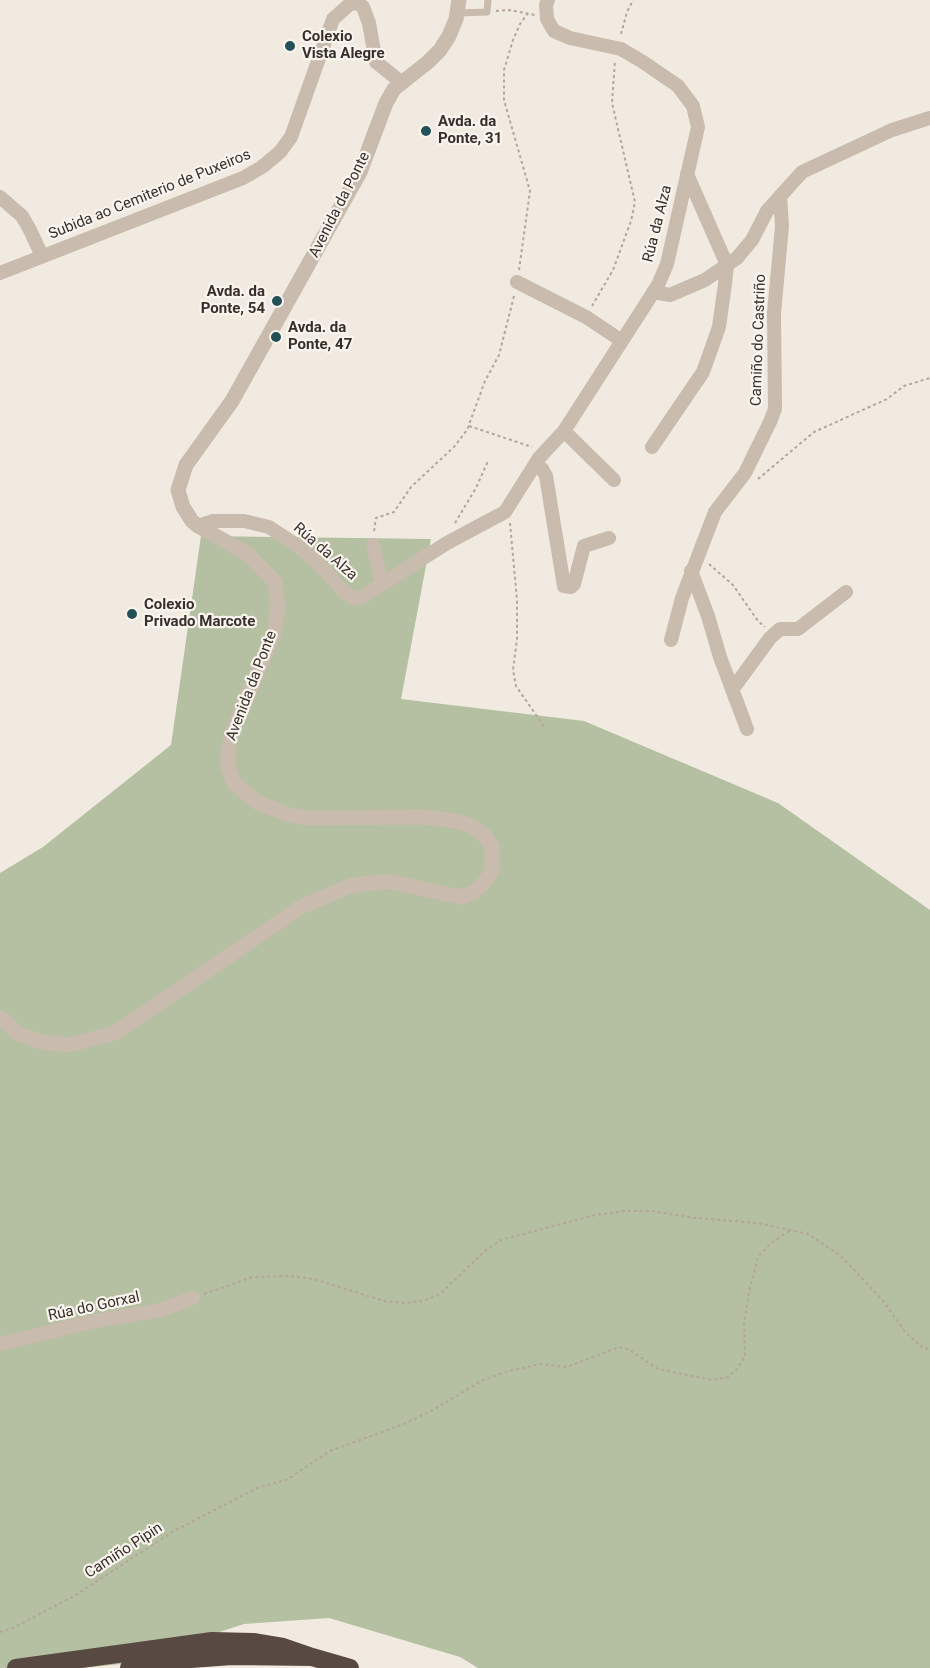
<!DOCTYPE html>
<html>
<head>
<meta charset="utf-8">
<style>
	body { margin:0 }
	canvas { display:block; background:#f1eae0 }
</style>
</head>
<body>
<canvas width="930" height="1668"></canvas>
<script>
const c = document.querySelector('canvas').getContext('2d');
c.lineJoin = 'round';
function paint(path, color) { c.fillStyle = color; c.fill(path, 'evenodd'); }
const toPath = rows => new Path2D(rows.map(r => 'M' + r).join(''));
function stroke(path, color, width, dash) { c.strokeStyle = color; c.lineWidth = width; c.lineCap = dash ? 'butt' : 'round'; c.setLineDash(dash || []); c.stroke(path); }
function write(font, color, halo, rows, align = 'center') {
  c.font = font + ' Roboto,sans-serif'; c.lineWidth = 4.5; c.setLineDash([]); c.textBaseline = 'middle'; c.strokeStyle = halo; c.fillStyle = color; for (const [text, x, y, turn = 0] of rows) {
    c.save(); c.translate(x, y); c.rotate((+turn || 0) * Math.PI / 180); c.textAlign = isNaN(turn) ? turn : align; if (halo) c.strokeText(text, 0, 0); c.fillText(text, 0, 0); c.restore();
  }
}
paint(toPath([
	[201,536,431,539,401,699,584,721,778,803,930,910,930,1668,478,1668,460,1657,329,1618,244,1624,121,1664,82,1668,0,1668,0,873,43,847,171,745]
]), '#b4c0a1');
stroke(toPath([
	[496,11,510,10,535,15],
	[621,34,627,12,633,0],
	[519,270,530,191,504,100,504,70,513,40,520,24,528,13],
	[592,306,613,270,631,221,635,202,612,103,615,60],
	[469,426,532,447],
	[758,479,814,432,887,399,904,386,930,378],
	[455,523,476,488,488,461],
	[510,523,517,600,517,639,513,670,516,686,545,728],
	[374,531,376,518,394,512,411,487,454,447,467,430,485,381,499,355,514,296],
	[709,564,733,585,758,621,765,627],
	[204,1294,253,1277,290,1276,314,1279,384,1301,405,1303,423,1301,440,1294,486,1250,501,1240,595,1215,625,1211,651,1211,695,1218,757,1223,808,1234,841,1256,884,1302,906,1333,924,1349,930,1348],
	[0,1632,13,1628,74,1596,174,1531,259,1487,286,1480,330,1451,404,1424,433,1410,483,1380,509,1371,540,1364,567,1367,619,1347,628,1349,658,1369,712,1380,728,1377,738,1368,745,1356,744,1324,749,1292,758,1257,770,1244,792,1229]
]), '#b5a597', 2, [3, 3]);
stroke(toPath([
	[457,13,487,12,488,0]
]), '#c9bbad', 7);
stroke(toPath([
	[0,197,22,216,30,230,42,256],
	[0,273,243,178,262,167,280,152,291,137,333,19,350,4,358,3,363,7,369,23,376,62,401,82],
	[517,282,586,317,622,341],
	[653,292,670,295,705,280,737,258,752,240,767,211,802,172,892,130,930,118],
	[564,431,614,480],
	[652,447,703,372,719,327,725,284,727,265,687,174],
	[536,464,542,469,546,476,564,586,571,587,574,584,584,546,609,538],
	[198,526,213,521,244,521,269,527,298,546,323,568,344,592,353,598,362,597,447,543,505,512,539,458,564,431,658,285,667,264,698,127,693,106,678,86,643,62,621,49,570,38,554,31,547,19,546,5,548,0],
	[373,545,380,575,385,582],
	[691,571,708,616,720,657,747,729],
	[671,640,682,598,715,512,745,473,770,422,775,409,774,313,782,226,780,196],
	[732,690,770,638,780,629,798,629,846,592],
	[0,1344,95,1321,161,1310,193,1298]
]), '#c9bbad', 14);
stroke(toPath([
	[0,1017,19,1034,42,1042,69,1045,115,1033,301,907,350,886,370,883,391,882,461,897,474,892,485,882,492,870,492,847,485,836,472,826,456,821,421,817,309,818,290,815,258,803,234,783,228,768,228,751,232,732,274,633,278,606,275,582,248,554,198,526,192,521,183,507,178,490,186,465,232,401,360,172,386,103,394,89,428,62,440,50,449,36,456,19,459,0]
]), '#c9bbad', 15);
stroke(toPath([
	[16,1668,212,1641,253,1642,283,1647,312,1657],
	[129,1668,191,1659,232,1656,312,1657,350,1668]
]), '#584a43', 18);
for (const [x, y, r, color] of [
	[290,46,6,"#235157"],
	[426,131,6,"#235157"],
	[277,301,6,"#235157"],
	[276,337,6,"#235157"],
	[132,614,6,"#235157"]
]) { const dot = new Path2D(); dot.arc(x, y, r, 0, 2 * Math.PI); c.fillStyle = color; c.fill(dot); stroke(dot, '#f9f4ed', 2); }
write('bold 15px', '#382f2b', '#f9f4ed', [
	["Colexio",302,37],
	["Vista Alegre",302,54],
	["Avda. da",438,122],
	["Ponte, 31",438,139],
	["Avda. da",265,292,"right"],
	["Ponte, 54",265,309,"right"],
	["Avda. da",288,328],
	["Ponte, 47",288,345],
	["Colexio",144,605],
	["Privado Marcote",144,622]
], 'left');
write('15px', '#382f2b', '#f9f4ed', [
	["Subida ao Cemiterio de Puxeiros",150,195,-22],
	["Avenida da Ponte",340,205,-63],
	["Rúa da Alza",658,224,-76],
	["Camiño do Castriño",759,340,-88],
	["Rúa da Alza",325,552,41],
	["Avenida da Ponte",252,686,-69],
	["Rúa do Gorxal",94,1307,-12],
	["Camiño Pipin",124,1551,-33]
]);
</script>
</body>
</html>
